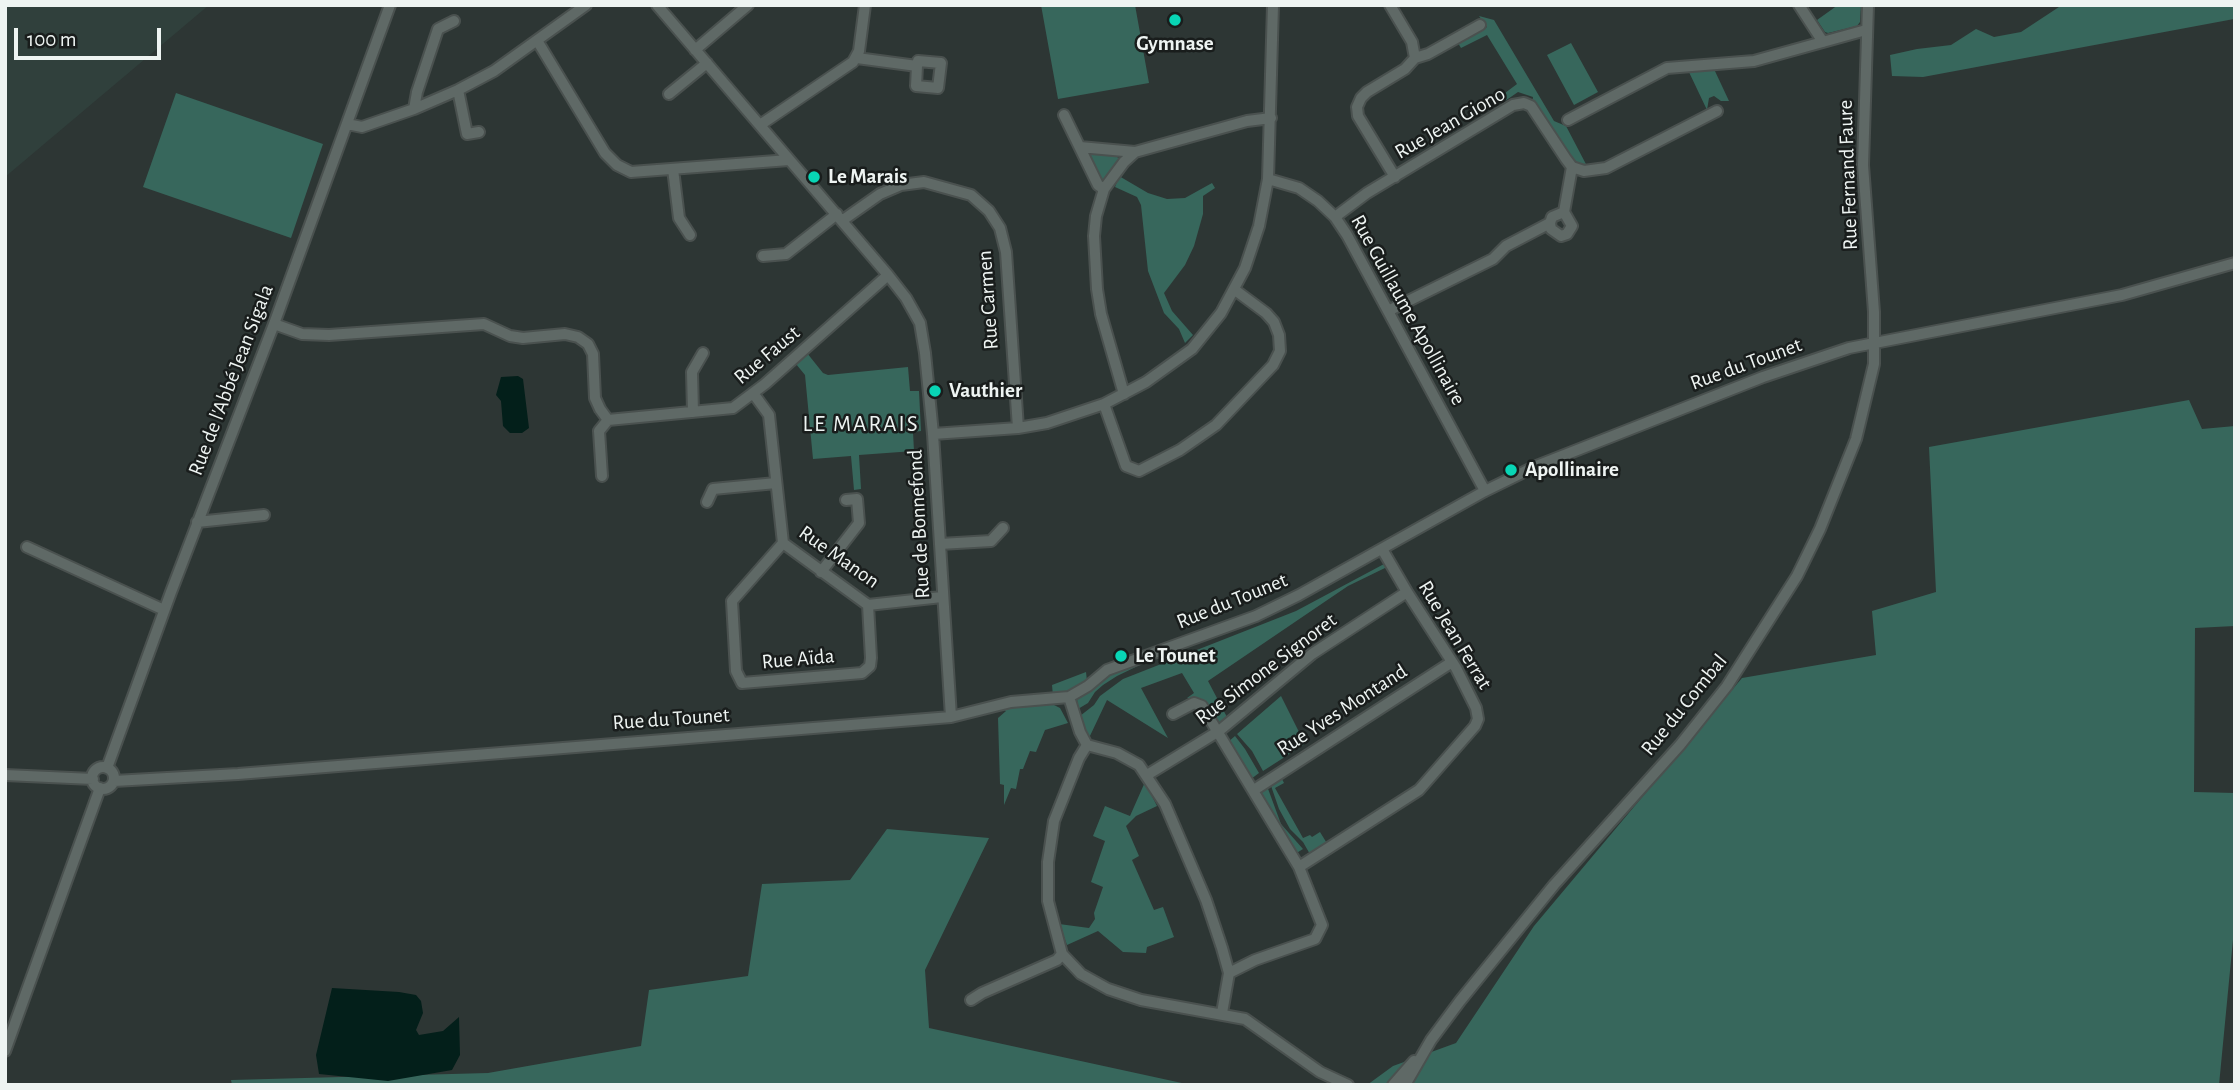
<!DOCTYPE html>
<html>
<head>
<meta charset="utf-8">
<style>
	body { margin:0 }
	#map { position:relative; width:2240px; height:1090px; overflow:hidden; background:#2d3634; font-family:"Alegreya Sans",sans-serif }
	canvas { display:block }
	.frame { position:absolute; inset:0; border:7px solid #eef4f2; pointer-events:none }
	.scale { position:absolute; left:14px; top:28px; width:147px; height:32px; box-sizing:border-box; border:4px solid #eef4f2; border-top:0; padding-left:9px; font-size:21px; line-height:24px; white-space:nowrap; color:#eef4f2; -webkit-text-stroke:5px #191d1c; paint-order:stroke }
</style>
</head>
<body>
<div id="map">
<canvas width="2240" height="1090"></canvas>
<div class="frame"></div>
<div class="scale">100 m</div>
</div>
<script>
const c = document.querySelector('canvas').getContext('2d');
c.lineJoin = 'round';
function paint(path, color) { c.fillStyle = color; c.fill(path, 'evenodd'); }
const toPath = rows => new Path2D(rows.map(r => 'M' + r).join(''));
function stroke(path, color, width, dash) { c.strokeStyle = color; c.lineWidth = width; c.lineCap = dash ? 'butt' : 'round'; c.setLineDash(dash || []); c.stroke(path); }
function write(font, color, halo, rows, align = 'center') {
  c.font = font + ' "Alegreya Sans",sans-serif'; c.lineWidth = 5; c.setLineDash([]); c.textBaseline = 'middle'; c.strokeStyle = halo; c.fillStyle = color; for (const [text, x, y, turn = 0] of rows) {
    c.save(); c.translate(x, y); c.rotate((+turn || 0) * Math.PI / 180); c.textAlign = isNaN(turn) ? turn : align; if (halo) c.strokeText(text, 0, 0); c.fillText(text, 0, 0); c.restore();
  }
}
paint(toPath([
	[5,5,209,5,5,177]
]), '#30403c');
paint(toPath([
	[1041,5,1135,5,1149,83,1058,99],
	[1838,5,1861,5,1860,22,1857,26,1828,33,1825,32,1817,20],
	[2062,5,2234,5,2234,19,1923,77,1892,76,1890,55,1917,49,1951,45,1976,29,1994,37,2021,32],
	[1479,16,1494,20,1554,121,1566,126,1588,168,1571,160,1539,108,1532,104,1533,97,1518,92,1505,101,1501,96,1517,84,1487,35,1461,48,1458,43,1487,27],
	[1571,43,1598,92,1574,105,1547,55],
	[1714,69,1729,101,1721,101,1714,96,1709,98,1707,110,1688,70],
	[176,93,323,144,291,238,143,187],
	[1091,153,1117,156,1119,160,1105,181,1100,182,1088,157],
	[1119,176,1148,193,1167,199,1185,198,1212,183,1215,188,1203,196,1203,214,1194,246,1185,265,1164,293,1172,311,1193,335,1185,343,1179,329,1164,313,1148,271,1141,205,1137,197,1115,187],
	[807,353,823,373,828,375,908,367,910,391,919,391,921,431,913,432,914,451,859,455,861,489,854,490,851,456,813,459,805,375,796,364],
	[2189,400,2202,429,2235,426,2235,626,2195,628,2194,792,2235,793,2235,919,2219,1085,1367,1085,1393,1066,1456,1043,1534,926,1742,678,1876,655,1872,611,1936,592,1929,447],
	[1384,564,1387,567,1348,586,1208,681,1228,719,1220,725,1204,702,1187,698,1194,693,1182,673,1141,688,1168,738,1107,700,1089,738,1080,716,1094,705,1100,696,1123,679,1296,611],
	[1143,660,1144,663,1117,676,1103,685,1095,692,1088,703,1078,709,1077,699,1112,671],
	[1086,672,1087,681,1070,691,1053,696,1052,685],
	[1281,696,1305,744,1263,771,1252,751,1237,734],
	[1050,703,1060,708,1068,723,1045,730,1036,752,1030,751,1023,769,1020,769,1016,789,1011,788,1004,805,1004,785,1000,784,998,718,1006,711,1002,709,1021,704],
	[1235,736,1245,749,1259,773,1251,779,1228,742],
	[1282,779,1284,783,1275,788,1303,838,1310,835,1312,837,1320,832,1328,845,1311,856,1303,842,1290,829,1279,809,1270,783,1274,785],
	[1145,782,1157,806,1136,816,1126,826,1139,856,1132,860,1154,910,1163,907,1174,937,1147,947,1146,953,1123,952,1098,931,1067,945,1059,924,1089,928,1095,919,1094,913,1103,887,1091,882,1105,841,1093,836,1105,806,1130,816],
	[1267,786,1281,824,1303,849,1295,854,1260,796,1261,791],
	[887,829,989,838,925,970,929,1028,1191,1085,232,1085,231,1080,488,1073,641,1046,649,990,748,976,762,884,850,880]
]), '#37675c');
paint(toPath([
	[518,376,523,379,529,428,522,433,510,433,503,426,501,401,496,395,501,377],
	[332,988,399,992,416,995,421,1001,423,1013,416,1030,419,1035,443,1031,459,1017,460,1055,452,1070,388,1081,319,1074,316,1055]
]), '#031f1a');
const minor = toPath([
	[657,5,888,275,906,298,920,323,925,353,933,434,951,717],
	[1390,5,1412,42,1415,58,1405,69,1367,92,1361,98,1357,107,1358,116,1395,177],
	[1799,5,1823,42],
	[538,42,605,153,617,165,631,172,789,160],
	[695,50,748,5],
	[857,58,917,66,916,86,938,88,941,63,918,61,917,66],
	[1415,58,1428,54,1480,25],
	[458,90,467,134,479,132],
	[669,94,707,63],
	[414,109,417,92,438,29,454,21],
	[1064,115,1098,185,1104,189],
	[1568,120,1667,68,1754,61,1866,30],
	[347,124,362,127,414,109,458,90,494,71,586,5],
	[760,125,853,62,859,51,865,5],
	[1080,147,1135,152],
	[673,169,679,218,690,235],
	[1268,179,1299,188,1318,201,1335,217,1347,235,1485,491],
	[1564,212,1572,226,1567,234,1561,236,1551,229,1550,223,1552,217,1564,212,1572,167],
	[1335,217,1367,193,1513,105,1524,103,1531,106,1566,159,1572,167,1584,171,1606,168,1717,111],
	[843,220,880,194,901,185,924,182,971,195,989,211,1000,228,1006,252,1018,428],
	[763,256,786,254,837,214],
	[1388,311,1493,259,1506,246,1550,223],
	[274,324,302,334,329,335,484,324,510,336,523,338,565,334,578,337,588,344,593,354,595,398,600,409,608,420,599,431,602,476],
	[753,393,769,415,783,543,868,605,942,597],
	[1124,394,1101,314,1097,289,1094,236,1096,216,1104,189,1124,162,1135,152,1247,121,1271,118],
	[1104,404,1126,466,1139,471,1180,450,1216,425,1273,365,1280,351,1279,335,1274,322,1266,313,1235,290],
	[693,412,692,372,703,353],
	[608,420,733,408,765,384,888,275],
	[933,434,1018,428,1047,423,1104,404,1146,382,1192,349,1221,313,1245,268,1259,226,1268,179,1273,5],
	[707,502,713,489,776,483],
	[197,522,264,515],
	[783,543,732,601,736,671,742,683,862,673,870,666,871,658,868,605],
	[940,544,991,541,1003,528],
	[27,547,164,610],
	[821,572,859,523,857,499,846,500],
	[1069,697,1080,732,1087,745,1117,753,1139,765,1165,804,1206,900,1222,948,1229,973,1222,1013],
	[1173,714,1194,703,1202,706,1299,867,1322,925,1315,939,1255,960,1229,973],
	[1087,745,1079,758,1054,821,1048,862,1048,901,1062,954,1081,974,1108,989,1141,1000,1245,1019,1320,1072,1348,1085],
	'92 778a11 11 0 1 1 22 0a11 11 0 1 1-22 0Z',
	[107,768,171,592,274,324,390,5],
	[5,775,93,779],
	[1147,775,1219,731,1312,654,1407,592],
	[114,781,238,774,951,717,1011,702,1069,697,1088,686,1107,670,1256,616,1299,595,1485,491,1534,467,1763,377,1849,348,2122,295,2235,263],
	[1254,790,1452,662],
	[1299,867,1419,790,1475,726,1478,719,1476,708,1456,668,1407,592,1382,549],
	[971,1000,982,993,1057,960,1062,954],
	[5,1051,100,788],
	[1393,1085,1414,1061],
	[1405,1085,1431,1040,1460,1001,1554,885,1680,745,1727,686,1797,576,1820,529,1856,439,1874,364,1874,312,1863,165,1868,5]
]);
stroke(minor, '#4a514f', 14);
stroke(minor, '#5f6966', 10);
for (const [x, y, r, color] of [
	[1175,20,7,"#08d5b5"],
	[814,177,7,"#08d5b5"],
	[935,391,7,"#08d5b5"],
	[1511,470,7,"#08d5b5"],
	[1121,656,7,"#08d5b5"]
]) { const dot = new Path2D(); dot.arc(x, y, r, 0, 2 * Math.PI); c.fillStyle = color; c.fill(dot); stroke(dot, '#191d1c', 2.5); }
write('bold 21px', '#eef4f2', '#191d1c', [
	["Gymnase",1175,44,"center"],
	["Le Marais",828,177],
	["Vauthier",949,391],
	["Apollinaire",1525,470],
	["Le Tounet",1135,656]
], 'left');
write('21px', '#eef4f2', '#191d1c', [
	["Rue Jean Giono",1450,123,-30],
	["Rue Fernand Faure",1848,175,-92],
	["Rue Carmen",988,300,-94],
	["Rue Guillaume Apollinaire",1408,310,61],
	["Rue Faust",767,355,-40],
	["Rue du Tounet",1746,364,-20],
	["Rue de l'Abbé Jean Sigala",231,380,-69],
	["Rue de Bonnefond",919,524,-93],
	["Rue Manon",839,557,35],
	["Rue du Tounet",1232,601,-22],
	["Rue Jean Ferrat",1455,635,59],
	["Rue Aïda",798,659,-5],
	["Rue Simone Signoret",1266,669,-37],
	["Rue du Combal",1684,705,-51],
	["Rue Yves Montand",1342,710,-33],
	["Rue du Tounet",671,719,-4]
]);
c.letterSpacing = '2px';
write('23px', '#eef4f2', '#191d1c', [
	["LE MARAIS",861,424]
]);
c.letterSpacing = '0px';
</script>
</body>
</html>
